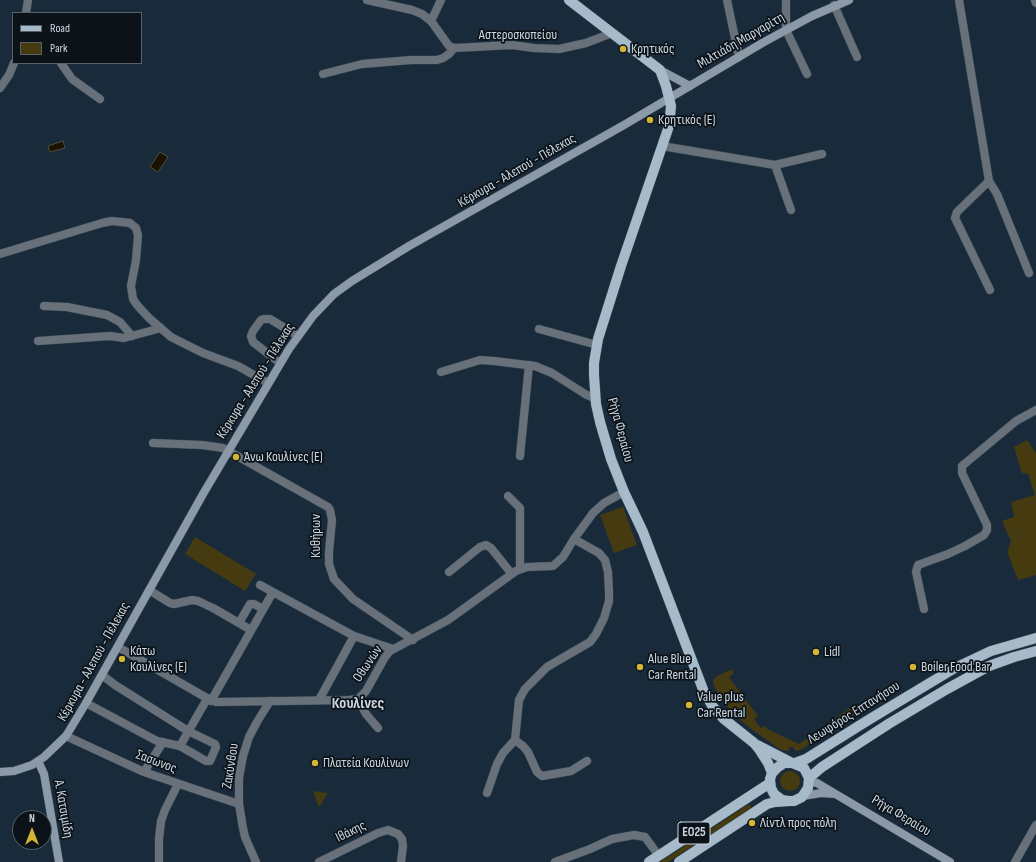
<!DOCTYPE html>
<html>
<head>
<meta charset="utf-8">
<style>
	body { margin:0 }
	#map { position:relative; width:1036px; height:862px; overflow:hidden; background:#192b3a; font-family:"Sofia Sans Condensed",sans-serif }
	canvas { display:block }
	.legend { position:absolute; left:12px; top:12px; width:130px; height:52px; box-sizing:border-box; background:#0b1319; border:1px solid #586169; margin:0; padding:5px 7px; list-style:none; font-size:12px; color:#cbd6e0 }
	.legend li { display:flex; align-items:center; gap:8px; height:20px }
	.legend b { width:20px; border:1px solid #586169 }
	.north { position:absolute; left:12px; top:810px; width:40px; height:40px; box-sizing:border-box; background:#0b1319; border:1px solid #586169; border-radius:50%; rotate:0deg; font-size:11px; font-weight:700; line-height:16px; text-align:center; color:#cbd6e0 }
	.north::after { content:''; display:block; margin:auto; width:14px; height:18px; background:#d4b635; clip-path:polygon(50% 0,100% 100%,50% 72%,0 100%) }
</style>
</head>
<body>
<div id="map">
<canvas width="1036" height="862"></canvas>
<ul class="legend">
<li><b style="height:5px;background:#a7baca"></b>Road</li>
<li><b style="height:11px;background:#463b10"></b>Park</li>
</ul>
<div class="north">N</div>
</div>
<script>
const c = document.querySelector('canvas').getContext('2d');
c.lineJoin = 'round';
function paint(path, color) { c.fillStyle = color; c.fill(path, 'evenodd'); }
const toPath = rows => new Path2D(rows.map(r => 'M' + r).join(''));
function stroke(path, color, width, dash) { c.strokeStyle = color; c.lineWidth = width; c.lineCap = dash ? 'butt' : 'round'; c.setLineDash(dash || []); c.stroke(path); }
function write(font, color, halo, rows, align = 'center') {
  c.font = font + ' "Sofia Sans Condensed",sans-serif'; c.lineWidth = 3.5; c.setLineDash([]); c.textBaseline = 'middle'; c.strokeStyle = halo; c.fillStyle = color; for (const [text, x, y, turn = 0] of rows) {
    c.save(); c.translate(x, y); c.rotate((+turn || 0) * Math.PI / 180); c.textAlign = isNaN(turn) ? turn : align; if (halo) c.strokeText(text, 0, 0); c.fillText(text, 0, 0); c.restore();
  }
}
paint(toPath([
	[1027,440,1036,453,1036,575,1018,580,1007,552,1011,541,1002,521,1014,517,1011,502,1035,495,1028,474,1022,473,1014,447],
	[623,507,637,545,614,553,600,515],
	[195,537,256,574,245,591,185,554],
	[733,669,733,674,729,677,758,716,754,719,761,728,765,726,767,729,799,744,854,705,858,710,883,694,887,699,871,708,848,718,802,749,797,751,794,750,793,747,789,747,789,751,781,750,750,728,736,716,730,710,719,696,713,683,714,679,717,676],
	'780 781a10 10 0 1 1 20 0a10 10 0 1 1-20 0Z',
	[313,791,328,793,319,807],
	[749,804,752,808,668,862,660,862]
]), '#463b10');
const water = toPath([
	[63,141,65,148,50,152,48,146,63,141],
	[160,152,168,157,158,172,150,167,160,152]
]);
paint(water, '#1a1300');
stroke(water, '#4f4e43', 1);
const minor = toPath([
	[367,0,412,10,422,14,431,21,449,46,454,48,512,45,534,48,559,49,586,43,612,33],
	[727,0,739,57],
	[786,0,786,30,807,74],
	[959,0,989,181,957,212,955,218,990,290],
	[1035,0,1036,3],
	[834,5,857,57],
	[26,13,28,0],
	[431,21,441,0],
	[61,63,72,79,100,99],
	[323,74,362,64,411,60,437,60,443,58,449,54,454,48],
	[0,88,9,75,14,63],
	[662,146,775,165,822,154],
	[775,165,791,210],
	[989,181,997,194,1029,273],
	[0,254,102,223,112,221,130,223,136,228,138,235,136,260,131,286,133,299,137,305,149,318,171,337,203,353,238,366,268,383],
	[44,306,67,307,107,315,120,322,132,336],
	[539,329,597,345],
	[38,341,110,336,124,338,161,328],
	[280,363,253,342,251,336,253,331,261,320,264,319,270,319,298,336],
	[441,372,480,360,494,361,535,366,552,373,585,394,596,399],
	[153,443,202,445,223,448,328,507,330,510,332,520,329,552,329,564,334,579,353,599,413,640],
	[520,456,529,365],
	[508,496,520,508,520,569],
	[449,572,480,547,486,545,491,548,511,573],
	[260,585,354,636,393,649],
	[149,590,170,603,174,604,192,600,198,601,213,608,251,630],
	[924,609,916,572,918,565,948,554,965,546,984,535,987,530,987,525,962,473,962,466,1016,421,1036,410],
	[239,623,250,604,254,604,263,609],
	[102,675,115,685,188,731,215,744,216,747,210,761,206,761,180,746],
	[358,699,366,714,378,728],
	[319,700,354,636],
	[211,701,273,592],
	[86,703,157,741,180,746,207,699],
	[66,736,144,772,239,804],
	[515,740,523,746,528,752,537,772,542,776,571,771,587,761],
	[144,772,163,742],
	[487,793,497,764,503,753,515,740,519,700,525,689,547,667,590,642,596,634,604,618,609,601,609,592,608,572,605,560,599,553,574,539],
	[159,862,159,839,161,821,165,810,178,784],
	[256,862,245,837,243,828,239,804,239,778,243,756,249,737,257,722,270,701],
	[319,862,378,833,388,830,398,834,402,839,403,846,401,862],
	[555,862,590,849,612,839,634,835,645,837,659,856],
	[1015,862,1036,825]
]);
const tertiary = toPath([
	[118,647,205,697,216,702,349,700,358,699,366,691,385,657,390,651,448,620,516,571,527,567,553,566,563,557,574,539,593,513,604,503,624,492]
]);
const secondary = toPath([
	[660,70,690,86],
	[38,761,44,774,59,862],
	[0,772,14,771,32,765,44,757,66,736,86,703,203,494,289,349,313,316,334,294,352,281,409,246,624,125,764,42,812,16,849,0],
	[809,781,817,783,950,862],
	[803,796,821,793,835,794]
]);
const primary = toPath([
	[569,0,660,70,666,86,671,106,669,126,621,266,598,339,594,363,594,375,596,404,600,422,611,459,624,492,643,532,704,692,713,707,724,719,754,743,759,749,768,763,772,773],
	[757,745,792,763],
	[795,763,806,759,870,719,953,669,991,651,1036,638],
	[809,778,822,767,890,723,947,689,989,666,1014,657,1036,651],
	[649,862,770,783],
	[679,862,767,804,775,802,790,801,794,801,802,797,808,788,809,778,804,768,792,763,784,763,778,767,772,773,770,779,771,788,774,794,782,800,788,801]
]);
stroke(minor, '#354655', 9);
stroke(tertiary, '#354655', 9);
stroke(secondary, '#354655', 9);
stroke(primary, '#354655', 11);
stroke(minor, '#687179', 8);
stroke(tertiary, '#687179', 8);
stroke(secondary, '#8c9aa7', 8);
stroke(primary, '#a7baca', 10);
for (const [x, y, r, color] of [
	[623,49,4,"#d4b635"],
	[650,120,4,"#d4b635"],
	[236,457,4,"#d4b635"],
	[816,652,4,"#d4b635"],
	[122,659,4,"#d4b635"],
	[640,667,4,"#d4b635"],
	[913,667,4,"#d4b635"],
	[689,705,4,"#d4b635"],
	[315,763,4,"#d4b635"],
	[752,823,4,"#d4b635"]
]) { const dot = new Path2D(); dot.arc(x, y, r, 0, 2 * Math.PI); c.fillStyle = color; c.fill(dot); stroke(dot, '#0b1319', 1.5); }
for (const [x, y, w] of [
	[694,833,32]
]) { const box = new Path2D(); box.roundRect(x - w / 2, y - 11, w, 22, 3); c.fillStyle = '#0b1319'; c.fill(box); stroke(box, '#cbd6e0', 1); }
write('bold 13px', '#cbd6e0', null, [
	["ΕΟ25",694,833]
]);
write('14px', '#cbd6e0', '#0b1319', [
	["Αστεροσκοπείου",518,35],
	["Μιλτιάδη Μαργαρίτη",741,41,-30],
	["Κέρκυρα - Αλεπού - Πέλεκας",517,171,-30],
	["Κέρκυρα - Αλεπού - Πέλεκας",256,381,-58],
	["Ρήγα Φεραίου",620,430,75],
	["Κυθήρων",316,536,-90],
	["Κέρκυρα - Αλεπού - Πέλεκας",94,662,-61],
	["Οθωνών",368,664,-56],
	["Λεωφόρος Επτανήσου",854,713,-32],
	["Σασωνος",156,762,21],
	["Ζακύνθου",231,766,-81],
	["Α. Κατσιμίδη",63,809,80],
	["Ρήγα Φεραίου",901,816,31],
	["Ιθάκης",351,832,-26]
]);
write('14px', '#cbd6e0', '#0b1319', [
	["Κρητικός",631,49],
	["Κρητικός (E)",658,120],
	["Άνω Κουλίνες (E)",244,457],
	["Κάτω",130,651],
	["Κουλίνες (E)",130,667],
	["Lidl",824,652],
	["Alue Blue",648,659],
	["Car Rental",648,675],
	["Boiler Food Bar",921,667],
	["Value plus",697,697],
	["Car Rental",697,713],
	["Πλατεία Κουλίνων",323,763],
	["Λίντλ προς πόλη",760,823]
], 'left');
write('bold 16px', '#cbd6e0', '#0b1319', [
	["Κουλίνες",358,704]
]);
</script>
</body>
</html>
